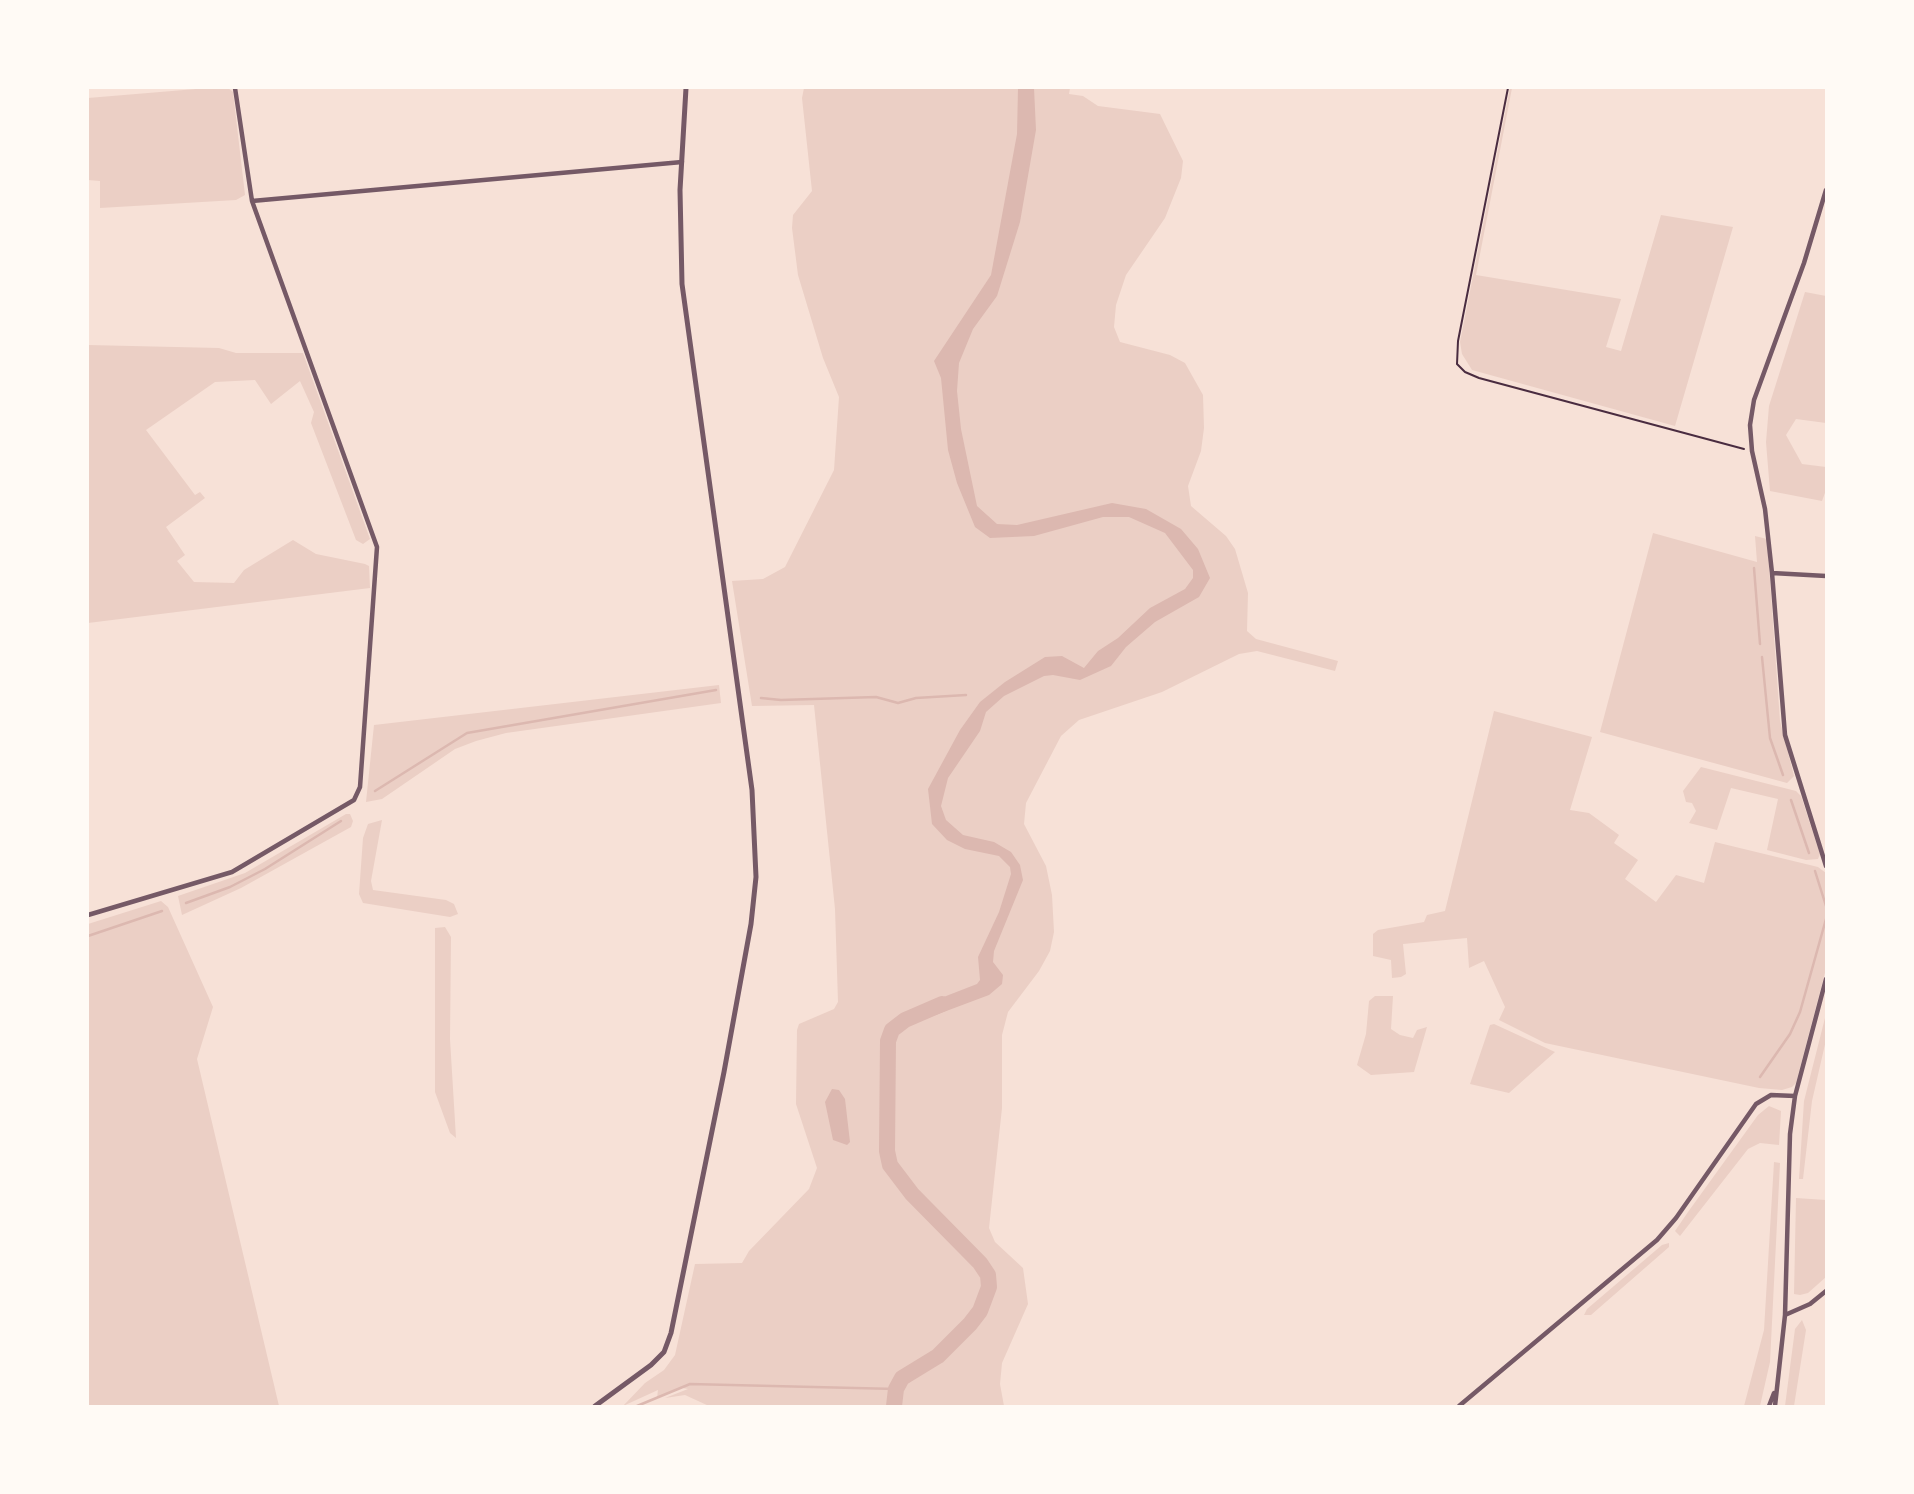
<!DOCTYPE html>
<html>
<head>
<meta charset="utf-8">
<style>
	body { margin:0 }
	#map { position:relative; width:1914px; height:1494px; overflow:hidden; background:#f7e1d7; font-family:"Archivo Narrow",sans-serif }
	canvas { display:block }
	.frame { position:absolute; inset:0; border:89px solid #fffaf5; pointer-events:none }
</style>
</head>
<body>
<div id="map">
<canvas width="1914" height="1494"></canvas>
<div class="frame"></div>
</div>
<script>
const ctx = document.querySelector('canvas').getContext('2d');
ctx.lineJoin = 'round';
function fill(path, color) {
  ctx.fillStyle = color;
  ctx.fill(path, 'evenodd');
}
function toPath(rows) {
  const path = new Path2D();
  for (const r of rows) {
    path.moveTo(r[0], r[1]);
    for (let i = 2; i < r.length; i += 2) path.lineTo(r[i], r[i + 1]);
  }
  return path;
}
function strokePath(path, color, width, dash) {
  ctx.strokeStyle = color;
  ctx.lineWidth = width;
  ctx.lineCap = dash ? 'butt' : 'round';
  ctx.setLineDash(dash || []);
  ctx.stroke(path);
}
fill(toPath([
	[208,88,228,88,233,92,245,195,236,200,100,208,100,181,88,180,88,98],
	[804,88,1070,88,1069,94,1083,96,1098,106,1160,114,1183,161,1181,178,1165,218,1126,275,1116,305,1114,327,1120,342,1170,355,1185,363,1203,395,1204,428,1201,451,1188,486,1191,506,1226,536,1235,549,1248,593,1247,631,1256,639,1338,661,1335,671,1257,651,1239,654,1162,692,1079,720,1061,736,1026,803,1024,824,1046,866,1052,895,1054,932,1050,951,1039,971,1008,1012,1002,1035,1002,1108,989,1228,995,1242,1023,1268,1028,1304,1002,1363,1000,1384,1004,1406,709,1406,685,1395,665,1398,688,1389,682,1388,657,1398,658,1390,623,1406,645,1383,664,1370,675,1355,695,1264,742,1263,749,1251,809,1189,817,1168,796,1104,797,1030,799,1024,834,1009,838,1002,835,909,814,705,752,706,732,581,763,579,785,567,834,470,839,397,823,358,798,275,792,228,793,215,812,191,802,98],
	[1510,88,1512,88,1476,275,1621,299,1606,347,1621,351,1661,215,1733,227,1675,426,1472,370,1462,354,1460,342],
	[1805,292,1826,296,1826,423,1796,419,1786,435,1802,464,1826,467,1826,490,1822,501,1770,491,1766,442,1769,406],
	[88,345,219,348,236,353,303,353,370,539,363,544,356,540,311,423,314,412,300,381,271,404,255,380,215,382,146,430,195,495,200,492,205,498,166,527,185,555,177,561,194,582,234,583,244,570,293,540,316,554,365,564,369,566,370,588,88,623],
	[1653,533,1757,562,1755,536,1767,539,1780,721,1794,776,1787,783,1600,732],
	[719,685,721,703,506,733,476,741,455,749,382,799,366,802,374,725],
	[1494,711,1592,737,1570,810,1589,813,1619,835,1614,843,1638,860,1625,879,1656,902,1676,875,1704,883,1715,842,1818,867,1826,873,1826,969,1796,1083,1792,1087,1782,1090,1759,1088,1545,1043,1499,1020,1505,1007,1484,961,1469,968,1467,938,1403,944,1406,974,1401,977,1392,978,1391,960,1373,956,1373,934,1378,930,1424,922,1427,915,1445,911],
	[1701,767,1796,791,1801,796,1820,854,1818,859,1806,860,1767,850,1778,799,1731,788,1717,830,1689,823,1696,811,1692,803,1686,802,1683,791],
	[346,814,350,814,353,821,351,827,241,888,182,915,178,896,245,873],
	[382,820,371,881,373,890,446,900,454,904,458,914,450,917,363,903,359,894,363,838,368,824],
	[161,901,168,907,213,1007,197,1059,279,1406,88,1406,88,924],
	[445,927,451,937,450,1039,456,1138,450,1133,435,1092,435,928],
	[1375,996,1393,996,1391,1029,1400,1035,1413,1038,1417,1030,1427,1027,1414,1072,1371,1075,1357,1065,1366,1034,1369,1001],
	[1826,1014,1826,1040,1812,1101,1803,1179,1799,1179,1804,1101],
	[1494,1024,1555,1052,1509,1093,1470,1084,1490,1025],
	[1769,1106,1781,1111,1779,1145,1760,1143,1748,1149,1680,1236,1675,1231,1688,1212,1758,1115],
	[1774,1162,1780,1163,1770,1362,1760,1406,1744,1406,1764,1330],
	[1796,1198,1826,1200,1826,1277,1808,1293,1800,1295,1794,1294],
	[1669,1243,1669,1247,1591,1315,1584,1315,1587,1309,1662,1245],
	[1802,1320,1806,1330,1794,1406,1785,1406,1795,1329]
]), '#ebcfc5');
fill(toPath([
	[1018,88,1034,88,1036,130,1020,222,997,296,973,329,959,363,957,391,961,429,977,506,997,524,1017,525,1112,503,1146,509,1181,529,1198,549,1210,578,1199,597,1155,622,1126,647,1111,666,1080,680,1053,675,1044,676,1004,696,986,712,980,731,948,778,941,806,946,820,963,835,994,842,1011,852,1020,865,1023,880,994,951,993,962,1003,975,1002,984,989,995,925,1019,923,1005,977,984,980,980,978,957,999,912,1011,874,1010,867,999,856,965,849,947,840,932,824,928,789,960,730,980,702,1005,682,1045,657,1062,656,1084,668,1098,651,1118,638,1150,608,1185,589,1193,578,1193,570,1165,533,1129,517,1103,517,1034,536,990,538,975,527,957,483,948,450,941,378,934,361,991,275,1017,134],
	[832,1089,839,1090,845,1099,850,1142,847,1145,833,1140,825,1102]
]), '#dcb8b0');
strokePath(toPath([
	[1754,568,1760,644],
	[1762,657,1770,738,1783,775],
	[761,698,781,700,876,697,898,703,916,698,966,695],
	[375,791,467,733,716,690],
	[1791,800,1809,853],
	[1815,871,1826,906],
	[186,903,230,887,265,869,341,821],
	[88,936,162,911],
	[1760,1077,1790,1034,1800,1012,1826,919],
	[637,1406,690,1384,896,1389]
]), '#dcb8b0', 2.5);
strokePath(toPath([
	[894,1406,896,1389,902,1378,938,1356,970,1324,980,1311,989,1287,988,1275,980,1263,912,1194,890,1165,887,1151,888,1041,892,1030,905,1020,942,1004]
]), '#dcb8b0', 16);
strokePath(toPath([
	[1508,88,1458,341,1457,364,1465,372,1479,378,1744,449]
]), '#4a2c40', 2);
strokePath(toPath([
	[235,88,252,201],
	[1826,190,1804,263,1754,400,1750,425,1752,451,1765,509,1772,573,1785,735,1826,866],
	[1772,573,1826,576],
	[88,915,232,872,354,800,360,787,377,547,252,201,682,162],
	[1785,1315,1810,1304,1826,1291],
	[1459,1406,1657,1240,1676,1218,1756,1104,1771,1095,1795,1096],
	[1769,1406,1774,1393],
	[1775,1406,1785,1315,1790,1134,1795,1096,1826,979]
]), '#755966', 4.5);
strokePath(toPath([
	[595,1406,651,1365,664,1352,671,1333,724,1072,751,924,756,877,752,790,682,284,680,190,686,88]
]), '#755966', 5);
</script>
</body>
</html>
